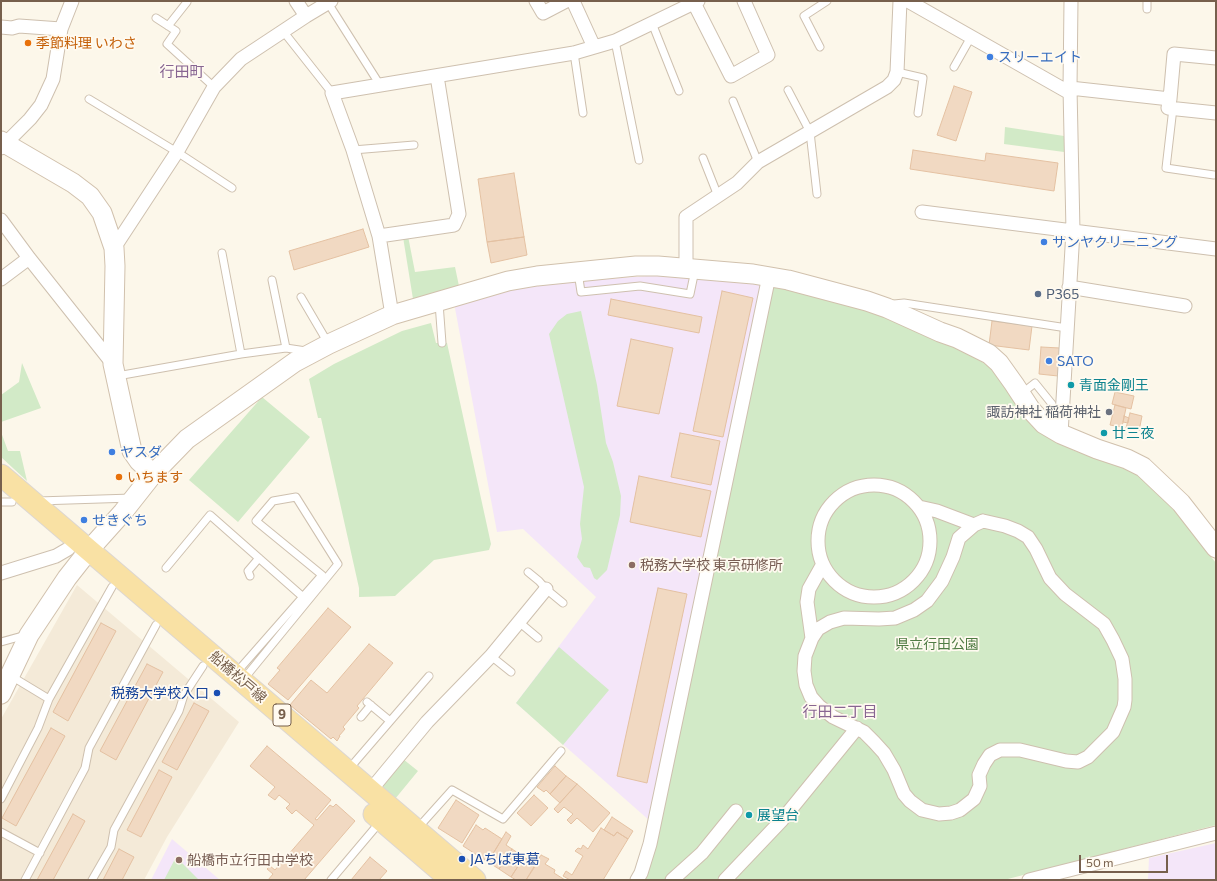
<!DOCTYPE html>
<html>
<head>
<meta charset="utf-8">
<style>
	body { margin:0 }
	#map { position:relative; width:1217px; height:881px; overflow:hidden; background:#fcf7ea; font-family:Commissioner,sans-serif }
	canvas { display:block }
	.frame { position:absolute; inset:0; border:2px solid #77604d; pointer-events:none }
	.scale { position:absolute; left:1079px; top:855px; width:89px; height:18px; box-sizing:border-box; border:2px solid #77604d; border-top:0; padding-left:5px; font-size:12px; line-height:14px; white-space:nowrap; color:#77604d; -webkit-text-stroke:3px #fffaf0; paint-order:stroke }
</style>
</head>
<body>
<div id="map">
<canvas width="1217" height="881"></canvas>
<div class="frame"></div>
<div class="scale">50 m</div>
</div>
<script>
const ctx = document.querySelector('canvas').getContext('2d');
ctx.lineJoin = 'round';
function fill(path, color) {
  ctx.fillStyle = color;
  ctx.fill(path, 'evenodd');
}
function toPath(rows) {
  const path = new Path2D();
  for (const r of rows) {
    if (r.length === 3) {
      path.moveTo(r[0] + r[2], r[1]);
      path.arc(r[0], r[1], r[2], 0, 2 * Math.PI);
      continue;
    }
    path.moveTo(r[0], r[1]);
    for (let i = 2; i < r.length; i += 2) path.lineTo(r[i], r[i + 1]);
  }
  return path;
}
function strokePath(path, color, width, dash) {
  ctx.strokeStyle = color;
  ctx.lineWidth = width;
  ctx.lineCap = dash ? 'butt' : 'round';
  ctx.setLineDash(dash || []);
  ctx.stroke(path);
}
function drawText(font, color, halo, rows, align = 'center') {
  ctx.font = font + ' Commissioner,"Noto Sans JP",sans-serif';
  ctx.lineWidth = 3.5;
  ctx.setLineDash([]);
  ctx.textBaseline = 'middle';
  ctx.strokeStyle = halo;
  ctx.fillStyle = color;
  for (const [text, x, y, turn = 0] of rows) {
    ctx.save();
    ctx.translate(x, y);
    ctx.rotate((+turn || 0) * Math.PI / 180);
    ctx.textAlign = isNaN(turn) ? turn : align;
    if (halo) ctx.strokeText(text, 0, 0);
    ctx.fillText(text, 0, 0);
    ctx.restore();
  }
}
fill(toPath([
	[77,585,239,722,167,837,144,880,1,880,1,719]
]), '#f4ead8');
fill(toPath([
	[661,275,761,283,650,821,516,703,596,597,523,529,497,532,454,303,537,284],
	[172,839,220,880,151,880],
	[1216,843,1216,880,1148,880,1149,858]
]), '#f4e6f9');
fill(toPath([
	[1005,127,1064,136,1064,152,1004,144],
	[408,236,415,272,455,267,459,286,413,299,403,237],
	[772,284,876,312,965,351,996,371,1048,437,1075,451,1134,470,1170,505,1216,563,1216,825,1004,880,641,880],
	[581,311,597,385,606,443,613,462,621,496,620,515,607,570,597,580,594,578,590,568,584,567,577,557,582,539,580,524,584,487,549,334,558,321,567,314],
	[431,323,436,343,447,343,491,544,489,550,434,560,395,596,359,597,359,588,321,418,318,418,309,379,334,364,402,331],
	[22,363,41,408,1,422,1,395,19,382],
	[262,397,310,437,238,522,189,480],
	[1,432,8,451,20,451,27,481,1,457],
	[559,647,609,690,563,745,516,703],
	[403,759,418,771,395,799,380,787],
	[176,857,199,880,164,880]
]), '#d2eac7');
const building = toPath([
	[954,86,972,92,956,141,937,135,954,86],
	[913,150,985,161,986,153,1058,163,1054,191,910,169,913,150],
	[514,173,524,237,487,242,478,179,514,173],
	[363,229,369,247,294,270,289,251,363,229],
	[524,237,527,255,491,263,487,242,524,237],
	[722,291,753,298,723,437,693,431,722,291],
	[611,299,702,317,699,333,608,315,611,299],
	[992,321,1032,326,1029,350,989,345,992,321],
	[631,339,673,348,659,414,617,406,631,339],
	[1041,347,1060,348,1058,376,1039,374,1041,347],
	[1115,392,1134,396,1131,409,1112,404,1115,392],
	[1115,405,1126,408,1122,427,1110,425,1115,405],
	[1130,413,1142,416,1139,431,1126,428,1130,413],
	[1124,416,1129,418,1128,423,1123,422,1124,416],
	[680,433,720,441,711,485,671,477,680,433],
	[639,476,711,491,701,537,630,522,639,476],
	[658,588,687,594,647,783,617,776,658,588],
	[328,608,351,627,288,700,268,684,280,670,277,668,328,608],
	[101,623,116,631,68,721,53,712,101,623],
	[369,644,393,663,357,706,359,708,343,727,345,729,339,736,340,736,337,741,333,737,331,739,290,705,311,680,327,693,369,644],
	[147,664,163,672,116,760,100,751,147,664],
	[194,703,209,711,177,770,162,762,194,703],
	[51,728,65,736,16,826,2,818,51,728],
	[267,746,331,800,315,819,317,820,330,805,333,807,336,804,355,821,304,880,268,880,273,874,267,869,270,866,275,870,314,825,296,810,292,814,286,808,290,804,279,795,275,800,268,795,275,787,250,766,267,746],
	[555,766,566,776,550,794,546,790,544,792,537,787,555,766],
	[159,770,172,777,141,837,127,830,159,770],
	[566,776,577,784,560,803,550,794,566,776],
	[577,784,610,813,593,832,577,818,571,824,567,820,573,814,564,807,558,813,554,809,577,784],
	[534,795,548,808,531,826,517,813,534,795],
	[456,800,479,815,462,843,438,828,456,800],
	[73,814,85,821,53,880,37,880,73,814],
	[612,817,633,831,628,839,617,832,614,836,604,830,612,817],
	[476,825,483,830,485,828,502,839,488,862,463,846,476,825],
	[601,828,614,836,617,832,628,839,603,880,570,880,563,876,566,871,572,875,583,856,575,851,578,848,581,849,583,845,588,849,601,828],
	[506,832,511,836,506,845,512,849,499,869,488,862,506,832],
	[119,849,134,857,122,880,103,880,119,849],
	[512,849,524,857,511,877,499,869,512,849],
	[541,855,549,859,545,864,555,870,554,873,565,880,526,880,541,855],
	[370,857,387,871,379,880,351,880,370,857],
	[524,857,536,865,526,880,516,880,511,877,524,857]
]);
fill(building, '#f1d9c2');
strokePath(building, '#e4c1a2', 1);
const lane = toPath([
	[328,3,380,85],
	[1147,9,1147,1],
	[156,18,176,31,167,44,214,87],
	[652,23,679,91],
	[168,26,187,2],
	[283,31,332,93],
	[615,41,639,160],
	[820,47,804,16,827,1],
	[574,53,583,113],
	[954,67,971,37],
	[897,72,923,78,918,113],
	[788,90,810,132,817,194],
	[89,99,177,152,232,188],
	[733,101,758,162],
	[1173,108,1166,168,1214,175],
	[353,150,414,145],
	[703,158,718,196],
	[222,253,241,354],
	[578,272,581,292,640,286,690,294,695,270],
	[272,280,286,348],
	[301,297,328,343],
	[439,303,442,343],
	[891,306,894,304,904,303,1067,328],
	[117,376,241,354,286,348,306,351],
	[1021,394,1035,383,1052,404,1058,423],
	[38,501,132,498],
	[1,502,12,502],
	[166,568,210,515,303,597],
	[528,572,539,581,546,589,563,603],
	[250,576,248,571,259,558],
	[519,622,538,638],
	[1,642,26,635],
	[491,656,511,672],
	[236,673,322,575,256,521,273,501,296,497,338,564,243,680],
	[11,676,49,699],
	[367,702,390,721],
	[361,717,371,705],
	[348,770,429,676],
	[1,799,38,728,49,699,112,587],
	[417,829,452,790,503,819,561,751],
	[1,832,40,853],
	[25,880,85,768,89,748,156,625],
	[92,880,111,847,114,830,179,711,184,695,203,666],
	[331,880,380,822]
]);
const street = toPath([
	[296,1,306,16],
	[536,1,543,13,566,1],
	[573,1,594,47],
	[908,1,1070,93],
	[694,3,731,76,768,55,744,1],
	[1,27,12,28,19,26,61,29],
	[1070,88,1170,99,1174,54,1216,58],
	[1170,99,1168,108,1216,113],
	[1,148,30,119,41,105,53,79,61,29,72,1],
	[922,212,1216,249],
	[1,220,29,258,113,364],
	[379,236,454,225,459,214,437,76],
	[114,248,177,152,214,87,241,59,306,16,331,1],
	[686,268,686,217,737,183,758,162,887,87,894,80,897,72,900,1],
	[1,279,29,258],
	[1069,287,1185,306],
	[392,315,379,236,353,150,332,93,574,53,615,41,698,1],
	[1061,434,1073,231,1070,88,1071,1],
	[874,541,56],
	[919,507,937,511,974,525],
	[983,521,1005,526,1018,531,1028,537,1036,549,1050,578,1065,594,1104,624,1113,640,1122,659,1125,679,1125,700,1124,707,1113,732,1088,757,1078,762,1066,761,1020,750,1000,750,990,755,984,764,979,775,980,786,974,799,960,810,951,813,939,814,922,810,910,801,904,794,894,770,884,753,874,742,864,732,833,717,819,706,811,697,806,685,804,671,805,656,812,638,818,629,830,622,844,618,879,619,895,618,914,610,927,601,942,581,953,557,959,538,974,525,983,521],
	[1,573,56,556,68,549],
	[812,638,807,602,809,589,823,564],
	[370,791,427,722,491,656,546,589],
	[637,880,641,873,650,844,769,276],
	[672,880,702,853,736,811],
	[725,880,782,820,857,728],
	[1029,880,1216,833]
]);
const secondary = toPath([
	[1,141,73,183,90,196,102,213,114,248,115,266,113,364,132,451,139,461,153,474],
	[1,694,29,635,67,578,89,550,123,512,153,474,187,439,295,362,329,344,392,315,508,281,537,276,636,266,658,266,753,274,788,280,867,301,887,308,940,332,957,338,989,354,999,363,1014,384,1031,410,1044,424,1061,434,1097,449,1127,459,1143,467,1181,503,1216,548]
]);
const primary = toPath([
	[1,475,475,880],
	[374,814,451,880]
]);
strokePath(lane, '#cec0af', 9);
strokePath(street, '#cec0af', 15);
strokePath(secondary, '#d1c1ad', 21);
strokePath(primary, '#dcd6d1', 23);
strokePath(lane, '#fff', 7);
strokePath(street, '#fff', 13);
strokePath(secondary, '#fff', 19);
strokePath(primary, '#f9e1a4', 21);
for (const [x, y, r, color] of [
	[28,43,4,"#e8710a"],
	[990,57,4,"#3f7fe0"],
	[1044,242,4,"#3f7fe0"],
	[1038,294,4,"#5c6f8a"],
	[1049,361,4,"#3f7fe0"],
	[1071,385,4,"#0f9aa8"],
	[1109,412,4,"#6b7280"],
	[1104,433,4,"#0f9aa8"],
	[112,452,4,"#3f7fe0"],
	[119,477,4,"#e8710a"],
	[84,520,4,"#3f7fe0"],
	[632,565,4,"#8d6e63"],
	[217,693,4,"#1a4fb4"],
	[749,815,4,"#0f9aa8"],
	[462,859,4,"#1a4fb4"],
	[179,860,4,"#8d6e63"]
]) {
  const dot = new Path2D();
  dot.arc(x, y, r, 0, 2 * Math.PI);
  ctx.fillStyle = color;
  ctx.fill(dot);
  strokePath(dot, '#fffaf0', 1.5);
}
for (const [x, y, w] of [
	[282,715,18]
]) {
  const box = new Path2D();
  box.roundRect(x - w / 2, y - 11, w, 22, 3);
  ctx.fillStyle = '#fffaf0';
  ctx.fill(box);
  strokePath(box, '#77604d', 1);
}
drawText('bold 13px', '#77604d', null, [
	["9",282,715]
]);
drawText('14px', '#c56008', '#fffaf0', [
	["季節料理 いわさ",36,43],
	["いちます",127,477]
], 'left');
drawText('14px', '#366cbe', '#fffaf0', [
	["スリーエイト",998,57],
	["サンヤクリーニング",1052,242],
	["SATO",1057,361],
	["ヤスダ",120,452],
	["せきぐち",92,520]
], 'left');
drawText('14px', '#4e5e75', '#fffaf0', [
	["P365",1046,294]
], 'left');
drawText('14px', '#0d838f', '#fffaf0', [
	["青面金剛王",1079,385],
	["廿三夜",1112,433],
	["展望台",757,815]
], 'left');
drawText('14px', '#5b616d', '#fffaf0', [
	["諏訪神社 稲荷神社",1101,412]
], 'right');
drawText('14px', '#785e54', '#fffaf0', [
	["税務大学校 東京研修所",640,565],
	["船橋市立行田中学校",187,860]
], 'left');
drawText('14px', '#507c44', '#fffaf0', [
	["県立行田公園",937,644]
]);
drawText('14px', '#77604d', '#fffaf0', [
	["船橋松戸線",238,677,41]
]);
drawText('14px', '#164399', '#fffaf0', [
	["税務大学校入口",209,693],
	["JAちば東葛",470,859,"left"]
], 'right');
drawText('15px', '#886592', '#fffaf0', [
	["行田町",182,72],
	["行田二丁目",840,712]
]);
</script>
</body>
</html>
